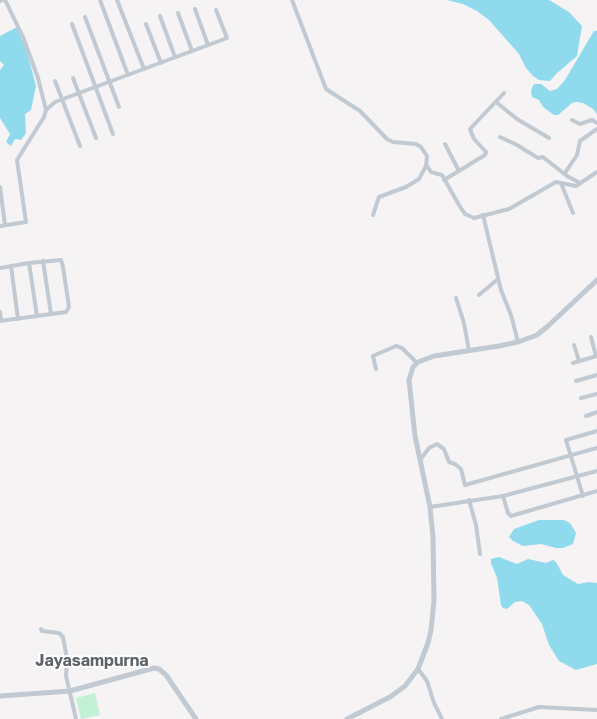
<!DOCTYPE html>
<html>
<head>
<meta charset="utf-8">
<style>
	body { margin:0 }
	canvas { display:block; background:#f5f3f3 }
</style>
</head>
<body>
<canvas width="597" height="719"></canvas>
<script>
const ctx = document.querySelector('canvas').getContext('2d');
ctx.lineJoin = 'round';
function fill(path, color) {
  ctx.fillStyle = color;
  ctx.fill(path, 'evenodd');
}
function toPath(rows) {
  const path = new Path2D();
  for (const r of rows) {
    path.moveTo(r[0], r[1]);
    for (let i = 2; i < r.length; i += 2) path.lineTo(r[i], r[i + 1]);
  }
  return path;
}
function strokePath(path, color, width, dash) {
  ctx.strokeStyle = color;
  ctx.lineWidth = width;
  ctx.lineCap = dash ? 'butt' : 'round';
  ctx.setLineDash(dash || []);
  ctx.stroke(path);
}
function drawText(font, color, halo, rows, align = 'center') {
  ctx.font = font + ' "Golos Text",sans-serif';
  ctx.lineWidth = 4;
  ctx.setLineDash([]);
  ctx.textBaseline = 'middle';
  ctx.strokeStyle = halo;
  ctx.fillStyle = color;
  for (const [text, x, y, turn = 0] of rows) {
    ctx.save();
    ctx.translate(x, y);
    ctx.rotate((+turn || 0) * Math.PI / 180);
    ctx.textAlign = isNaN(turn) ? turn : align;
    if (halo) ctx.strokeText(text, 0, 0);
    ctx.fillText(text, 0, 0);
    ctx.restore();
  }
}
fill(toPath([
	[95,693,100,715,81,719,76,698]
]), '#c3f1d5');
fill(toPath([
	[447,0,549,0,569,12,582,26,577,56,557,73,550,81,539,80,533,76,526,68,519,54,489,20,477,11,463,4],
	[17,27,27,52,36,86,31,110,25,114,26,133,21,140,15,139,11,146,6,142,10,134,0,118,0,70,4,65,0,61,0,36],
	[594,31,597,31,597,114,593,109,583,103,576,102,572,103,558,115,554,115,543,107,539,100,532,97,531,90,534,84,541,84,550,91,557,89,565,80],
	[539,520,564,520,570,523,576,533,573,544,563,548,556,548,541,544,523,546,513,541,509,537,514,529],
	[499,557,517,564,528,559,546,563,553,560,556,562,563,575,578,584,589,582,597,583,597,664,576,670,559,661,549,645,542,624,529,605,522,601,515,602,507,609,503,608,501,605,497,578,491,563,491,559]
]), '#90daee');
strokePath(toPath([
	[100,0,128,75],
	[117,0,144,69],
	[292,0,326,89,360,111,387,139,393,142,416,144,421,147,427,156,426,166,419,179,406,187,379,197,373,215],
	[0,1,2,0],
	[195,9,208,45],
	[178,13,192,51],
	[160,16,175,57],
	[85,17,119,107],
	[72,24,113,134],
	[146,24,161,63],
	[73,78,96,138],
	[55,81,80,146],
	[496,102,517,119,549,138],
	[46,110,55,102,227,38,216,10],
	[572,120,580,124,592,120,597,123],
	[500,137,517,145,538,158,543,157,567,176,580,183],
	[445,144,459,171],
	[427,166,431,172,442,175,459,205,465,214,474,218,509,209,556,182,576,186,597,172],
	[565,173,577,155,580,141,597,129],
	[444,180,485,155,486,152,474,139,470,129,504,93],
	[561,183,573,213],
	[0,187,5,225],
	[483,215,501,290,511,315,518,342],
	[0,226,26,222,17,160,44,117,46,110,38,78,23,37,5,0],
	[43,261,51,314],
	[29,263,37,316],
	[11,266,18,319],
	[0,268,29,263,61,260,63,267,69,307,66,312,0,321],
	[479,295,498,279],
	[456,298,464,323,469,351],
	[0,312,1,320],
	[591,337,596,356],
	[574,345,579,361],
	[573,363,597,356],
	[376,369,373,356,396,346,402,348,417,363],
	[576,381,597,375],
	[581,398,597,394],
	[586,416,597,412],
	[420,460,429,448,437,444,444,449,449,462,455,464,461,469,465,485,597,448],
	[503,496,508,513,511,516,597,491],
	[583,496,566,440,597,431],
	[469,500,476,525,480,554],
	[430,507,503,496,597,471],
	[41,629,42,631,59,633,63,637,67,659,66,676,76,719],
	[418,669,427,681,434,703,442,719],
	[501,719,539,707,597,710]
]), '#c1cad2', 4);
strokePath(toPath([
	[0,696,70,691,154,668,159,669,166,675,196,719],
	[347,719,390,697,405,686,418,669,428,643,431,630,434,601,433,537,430,507,415,436,409,380,413,367,418,362,434,356,499,346,518,342,537,335,548,326,597,280]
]), '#c1cad2', 5);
drawText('bold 16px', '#5f6368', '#fff', [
	["Jayasampurna",92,661]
]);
</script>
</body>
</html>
